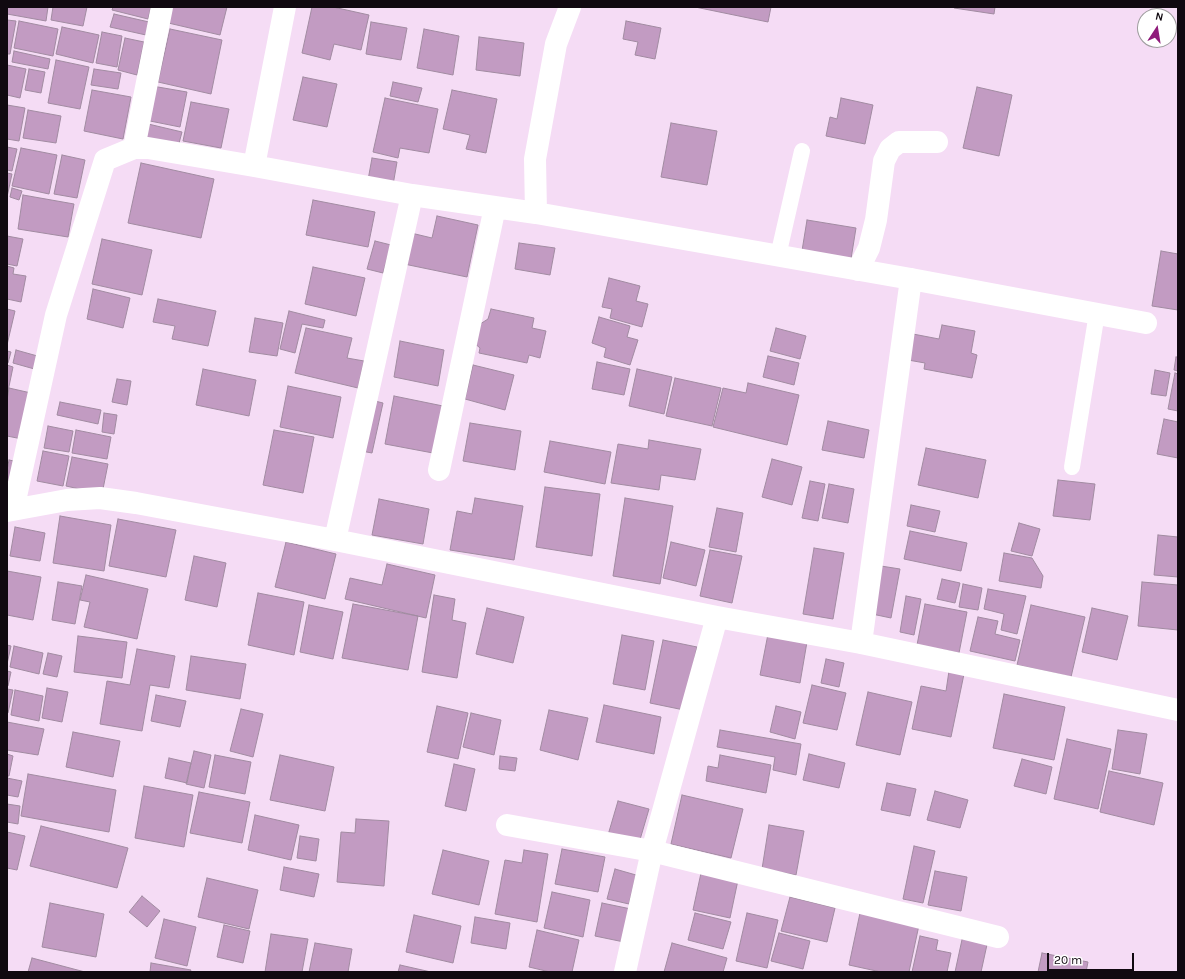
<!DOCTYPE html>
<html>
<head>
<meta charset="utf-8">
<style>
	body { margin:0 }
	#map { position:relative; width:1185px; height:979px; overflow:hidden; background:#f5dcf5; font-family:Karla,sans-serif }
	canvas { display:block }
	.frame { position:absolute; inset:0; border:8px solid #100910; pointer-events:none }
	.north { position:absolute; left:1137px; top:8px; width:40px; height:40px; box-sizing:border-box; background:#fff; border:1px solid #9f9d9f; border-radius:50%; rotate:12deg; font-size:11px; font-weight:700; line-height:16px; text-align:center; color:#100910 }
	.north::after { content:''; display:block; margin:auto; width:14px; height:18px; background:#8f1b7b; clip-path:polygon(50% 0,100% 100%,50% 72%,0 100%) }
	.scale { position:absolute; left:1047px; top:953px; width:87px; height:18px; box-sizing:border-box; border:2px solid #100910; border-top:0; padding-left:5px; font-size:12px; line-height:14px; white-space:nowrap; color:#100910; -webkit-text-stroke:3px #fff; paint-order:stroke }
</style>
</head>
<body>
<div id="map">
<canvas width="1185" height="979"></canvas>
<div class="frame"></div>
<div class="north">N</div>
<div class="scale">20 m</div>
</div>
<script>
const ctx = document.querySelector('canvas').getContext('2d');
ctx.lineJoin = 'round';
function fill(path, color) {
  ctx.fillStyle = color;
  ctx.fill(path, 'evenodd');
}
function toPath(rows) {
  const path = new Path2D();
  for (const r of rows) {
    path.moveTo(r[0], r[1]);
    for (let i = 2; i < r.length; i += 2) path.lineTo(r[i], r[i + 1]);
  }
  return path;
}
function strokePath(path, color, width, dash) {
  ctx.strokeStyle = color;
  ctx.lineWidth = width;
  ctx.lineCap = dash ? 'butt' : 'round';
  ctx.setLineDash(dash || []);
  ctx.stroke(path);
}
const building = toPath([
	[7,7,48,7,46,21,7,14,7,7],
	[53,7,87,7,83,26,51,20,53,7],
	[113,7,151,7,148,19,112,10,113,7],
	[168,7,227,7,220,35,164,22,168,7],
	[312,7,333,7,369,15,361,50,334,44,330,60,302,53,312,7],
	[695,7,771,7,768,22,695,7],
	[954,7,995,7,994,14,954,8,954,7],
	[114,14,149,22,146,35,110,27,114,14],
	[7,20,16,21,10,54,7,54,7,20],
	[19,21,58,29,53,56,14,48,19,21],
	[626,21,661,28,655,59,635,55,638,42,623,39,626,21],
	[371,22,407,28,401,60,366,54,371,22],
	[62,27,99,35,93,63,56,54,62,27],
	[170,29,222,40,211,94,158,82,170,29],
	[424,29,459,36,453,75,417,68,424,29],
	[102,32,122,36,117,67,96,63,102,32],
	[479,37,524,43,520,76,476,70,479,37],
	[125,38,144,42,137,75,118,70,125,38],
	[14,51,50,59,48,69,12,62,14,51],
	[56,60,89,67,80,109,48,103,56,60],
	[7,65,26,69,20,98,7,95,7,65],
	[29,69,45,72,41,93,25,90,29,69],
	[94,69,121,73,118,89,91,85,94,69],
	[303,77,337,84,327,127,293,120,303,77],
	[393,82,422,88,418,102,390,96,393,82],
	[152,86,187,92,180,127,145,120,152,86],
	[977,87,1012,95,999,156,963,148,977,87],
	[92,90,131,97,123,139,84,131,92,90],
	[452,90,497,99,486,153,466,149,470,135,443,129,452,90],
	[385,98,438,109,429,153,400,148,398,158,373,152,385,98],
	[841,98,873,105,865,144,826,136,830,117,837,119,841,98],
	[191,102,229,109,221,148,183,141,191,102],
	[7,105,25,108,19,141,7,139,7,105],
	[28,110,61,116,56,143,23,138,28,110],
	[144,123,182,132,178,147,140,138,144,123],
	[671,123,717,131,707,185,661,177,671,123],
	[7,147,17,149,12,171,7,170,7,147],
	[21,148,57,155,49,194,12,186,21,148],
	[62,155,85,160,77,198,54,194,62,155],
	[372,158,397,162,393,185,368,180,372,158],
	[141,163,214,179,201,238,128,223,141,163],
	[7,173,12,174,7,197,7,173],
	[12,188,22,191,19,200,10,197,12,188],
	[23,195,74,204,68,237,18,229,23,195],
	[313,200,375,212,368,247,306,235,313,200],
	[437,216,478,225,467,277,404,264,411,233,432,238,437,216],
	[807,220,856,228,850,265,801,257,807,220],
	[7,236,23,239,17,266,7,264,7,236],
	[102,239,152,250,142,295,92,284,102,239],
	[375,241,391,245,383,273,367,269,375,241],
	[519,243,555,248,550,275,515,269,519,243],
	[1161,251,1178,254,1178,310,1152,306,1161,251],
	[7,266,14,268,13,274,26,276,21,302,7,299,7,266],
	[313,267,365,278,356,316,305,304,313,267],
	[609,278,640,286,636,301,648,304,642,327,610,318,612,309,602,307,609,278],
	[93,289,130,298,123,328,87,319,93,289],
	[158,299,216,311,208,346,172,339,175,326,153,322,158,299],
	[7,309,15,311,7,345,7,309],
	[491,309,534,318,532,328,546,331,540,358,529,355,527,363,479,353,480,348,473,342,477,326,488,319,491,309],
	[289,311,325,320,323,328,302,324,295,353,280,349,289,311],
	[599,317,630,326,627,337,638,340,630,365,604,357,606,348,592,343,599,317],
	[255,318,283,323,277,356,249,352,255,318],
	[942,325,975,331,971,353,977,355,972,378,924,369,925,363,908,360,913,334,939,339,942,325],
	[306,328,352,338,347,358,364,361,358,388,295,373,306,328],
	[776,328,806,336,800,359,770,351,776,328],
	[400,341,444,350,438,386,394,377,400,341],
	[16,350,41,357,38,370,13,363,16,350],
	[7,351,11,352,8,363,7,363,7,351],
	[768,356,799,363,794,385,763,377,768,356],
	[1176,357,1178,357,1178,371,1174,370,1176,357],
	[597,362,630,369,624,395,592,389,597,362],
	[7,365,13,367,7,396,7,365],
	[473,365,514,375,505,410,465,399,473,365],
	[203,369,256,380,249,416,196,405,203,369],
	[637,369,672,377,664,414,629,406,637,369],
	[1155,370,1170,373,1166,396,1151,394,1155,370],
	[1175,373,1178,374,1178,411,1168,409,1175,373],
	[675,378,721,388,712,426,666,416,675,378],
	[117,379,131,381,127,405,112,402,117,379],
	[748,383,799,395,787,445,713,427,723,388,746,393,748,383],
	[288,386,341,397,333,438,280,427,288,386],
	[9,388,31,393,22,439,7,436,7,400,9,388],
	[394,396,443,406,433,453,385,444,394,396],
	[367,399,383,403,372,453,356,450,367,399],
	[60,402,101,410,98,424,57,415,60,402],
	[104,413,117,415,114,434,102,432,104,413],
	[1164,419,1178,422,1178,458,1157,454,1164,419],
	[828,421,869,430,864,458,822,450,828,421],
	[470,423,521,431,515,470,463,461,470,423],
	[48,426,73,431,69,452,44,448,48,426],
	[76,430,111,437,107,459,72,453,76,430],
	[274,430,314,437,303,493,263,485,274,430],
	[649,440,701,449,695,480,661,475,659,490,611,483,618,444,648,449,649,440],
	[550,441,611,452,605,484,544,472,550,441],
	[926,448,986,460,978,498,918,485,926,448],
	[43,451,69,456,63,486,37,481,43,451],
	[72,457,108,464,102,494,66,486,72,457],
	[772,459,802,467,792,505,762,497,772,459],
	[9,460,19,462,7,490,7,470,9,460],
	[1058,480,1095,484,1090,520,1053,516,1058,480],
	[810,481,825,484,818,521,802,518,810,481],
	[829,484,854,489,848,523,822,518,829,484],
	[545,487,600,494,592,556,536,547,545,487],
	[475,498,523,506,514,560,450,550,457,511,472,514,475,498],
	[625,498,673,506,660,584,613,576,625,498],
	[379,499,429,509,423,544,372,535,379,499],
	[911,505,940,511,935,532,907,526,911,505],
	[717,508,743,513,736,552,709,547,717,508],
	[60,516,111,525,104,571,53,563,60,516],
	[118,519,176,530,166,577,109,566,118,519],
	[1019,523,1040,529,1032,556,1011,551,1019,523],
	[15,527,45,533,40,561,10,556,15,527],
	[910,531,967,543,961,571,904,559,910,531],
	[1158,535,1178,537,1178,577,1154,575,1158,535],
	[286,542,336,554,325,599,275,587,286,542],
	[671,542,705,550,696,586,663,578,671,542],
	[814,548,844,553,833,619,803,614,814,548],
	[710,550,742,556,732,603,700,596,710,550],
	[1004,553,1032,558,1043,576,1041,588,999,581,1004,553],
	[194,556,226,563,217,607,185,600,194,556],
	[387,564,435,575,426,618,345,599,350,578,382,585,387,564],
	[881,566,900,569,891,618,872,614,881,566],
	[7,571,41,577,33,620,7,615,7,571],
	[86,575,148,589,137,639,84,627,90,602,80,600,86,575],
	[942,579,960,583,955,603,937,599,942,579],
	[58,582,82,586,75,624,52,620,58,582],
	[1142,582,1178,585,1178,630,1138,626,1142,582],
	[963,584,982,588,978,610,959,607,963,584],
	[988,589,1026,596,1017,634,1001,630,1004,614,984,609,988,589],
	[258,593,304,602,294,655,248,645,258,593],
	[434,595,455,599,452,620,466,623,457,678,422,672,434,595],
	[906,596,921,599,914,635,900,632,906,596],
	[353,604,418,616,408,670,342,658,353,604],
	[925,604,967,612,959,653,917,645,925,604],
	[309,605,343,612,333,659,300,652,309,605],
	[1031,605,1085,617,1071,677,1017,665,1031,605],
	[487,608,524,617,513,663,476,654,487,608],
	[1092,608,1128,616,1117,660,1082,652,1092,608],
	[978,617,998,621,995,634,1020,640,1015,661,970,651,978,617],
	[769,629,808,636,800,683,760,675,769,629],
	[622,635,654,641,645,690,613,684,622,635],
	[78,636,127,642,122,678,74,672,78,636],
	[663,640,697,647,684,710,650,703,663,640],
	[7,645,11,646,7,664,7,645],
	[14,646,43,653,39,674,10,667,14,646],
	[137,649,175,656,169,688,150,685,142,731,100,724,107,681,130,685,137,649],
	[48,653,62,656,57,677,43,674,48,653],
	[191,656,246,664,240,699,186,690,191,656],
	[826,659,844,663,839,687,821,683,826,659],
	[7,671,11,672,8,686,7,686,7,671],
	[949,671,964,674,951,737,912,729,921,686,946,691,949,671],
	[812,685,846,693,837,730,803,723,812,685],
	[47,688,68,692,62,722,42,718,47,688],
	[7,689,13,690,8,713,7,713,7,689],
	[15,690,43,696,39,721,11,715,15,690],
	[868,692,912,702,900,755,856,745,868,692],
	[1004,694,1065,707,1054,760,993,748,1004,694],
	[156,695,186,701,180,727,151,721,156,695],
	[604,705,661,717,654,754,596,742,604,705],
	[437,706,468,713,458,759,427,752,437,706],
	[776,706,801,712,795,739,770,732,776,706],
	[241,709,263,714,253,757,230,751,241,709],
	[549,710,588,718,578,760,540,750,549,710],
	[471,713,501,720,494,755,463,747,471,713],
	[7,722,44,729,38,755,7,750,7,722],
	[720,730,801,744,796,775,773,770,775,757,717,747,720,730],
	[1118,730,1147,734,1140,774,1112,769,1118,730],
	[73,732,120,741,113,777,66,767,73,732],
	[1067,739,1111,749,1098,809,1054,799,1067,739],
	[194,751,211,755,204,788,186,784,194,751],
	[7,754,13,756,9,776,7,776,7,754],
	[809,754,845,763,839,788,803,780,809,754],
	[215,755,251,762,245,794,209,787,215,755],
	[280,755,334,767,325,811,270,800,280,755],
	[720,755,771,765,766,793,706,781,708,766,718,768,720,755],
	[500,756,517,758,515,771,499,769,500,756],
	[169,758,191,763,187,783,165,778,169,758],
	[1022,759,1052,767,1046,794,1014,786,1022,759],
	[454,764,475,769,466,811,445,806,454,764],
	[1109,771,1163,783,1154,825,1100,812,1109,771],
	[28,774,116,790,109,832,21,816,28,774],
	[7,778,22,781,18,797,7,795,7,778],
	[887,783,916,789,910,816,881,810,887,783],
	[144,786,193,795,184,847,135,838,144,786],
	[935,791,968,800,960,828,927,820,935,791],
	[199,792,250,802,242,843,190,833,199,792],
	[682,795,743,809,731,858,671,844,682,795],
	[618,801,649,809,639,843,608,835,618,801],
	[7,804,20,806,18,824,7,822,7,804],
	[255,815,299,825,291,860,248,850,255,815],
	[356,819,389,821,384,886,337,882,341,832,355,833,356,819],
	[769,825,804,831,796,875,762,869,769,825],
	[41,826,128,848,117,888,30,866,41,826],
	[7,832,25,836,17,870,7,868,7,832],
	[300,836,319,839,316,861,297,858,300,836],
	[914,846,935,851,923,903,903,899,914,846],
	[562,849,605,857,598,892,555,884,562,849],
	[443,850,489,861,479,905,432,894,443,850],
	[524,850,548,854,537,922,495,914,505,860,522,863,524,850],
	[284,867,319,874,314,897,280,890,284,867],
	[615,869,636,875,629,904,607,899,615,869],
	[935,871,967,877,961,911,928,905,935,871],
	[701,873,738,880,730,918,693,910,701,873],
	[207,878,258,890,249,929,198,917,207,878],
	[552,892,590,900,583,937,544,928,552,892],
	[142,896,160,911,147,927,129,912,142,896],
	[790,897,835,908,827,942,781,931,790,897],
	[50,903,104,914,96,957,42,947,50,903],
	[602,903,631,909,624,942,595,936,602,903],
	[695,913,731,922,723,949,688,940,695,913],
	[747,913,778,920,767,968,736,961,747,913],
	[860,913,919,925,909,972,881,972,849,965,860,913],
	[414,915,461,926,453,963,406,952,414,915],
	[475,917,510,923,506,949,471,943,475,917],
	[164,919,196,927,187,966,155,958,164,919],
	[224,925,250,931,243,963,217,957,224,925],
	[537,930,579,940,572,972,550,972,529,967,537,930],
	[779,933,810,941,803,969,771,961,779,933],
	[271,934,308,939,302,972,265,972,271,934],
	[963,935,988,940,981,972,955,972,963,935],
	[920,936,938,940,936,950,951,953,947,972,912,972,920,936],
	[315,943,352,949,348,972,309,972,315,943],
	[672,943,727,958,723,972,664,972,672,943],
	[1042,953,1088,962,1086,972,1038,972,1042,953],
	[32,958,85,972,28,972,32,958],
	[151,963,191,970,190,972,150,972,151,963],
	[400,965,431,972,398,972,400,965]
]);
fill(building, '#c29bc2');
strokePath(building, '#a18ba1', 1);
strokePath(toPath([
	[778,256,802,151],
	[1072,467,1097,313]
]), '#fff', 16);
strokePath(toPath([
	[134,148,162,7],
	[254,166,285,7],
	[536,213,535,159,556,44,570,7],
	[858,270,869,248,876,220,884,161,890,149,899,142,937,142],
	[439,470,495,207],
	[13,510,56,315,105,160,134,148,148,148,254,166,412,195,536,213,911,279,1146,323],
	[7,511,67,500,100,498,136,503,335,540,717,617,861,643,1178,710],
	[335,540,412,195],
	[861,643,911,279],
	[507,825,652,851,998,937],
	[625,972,652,851,717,617]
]), '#fff', 22);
</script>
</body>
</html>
